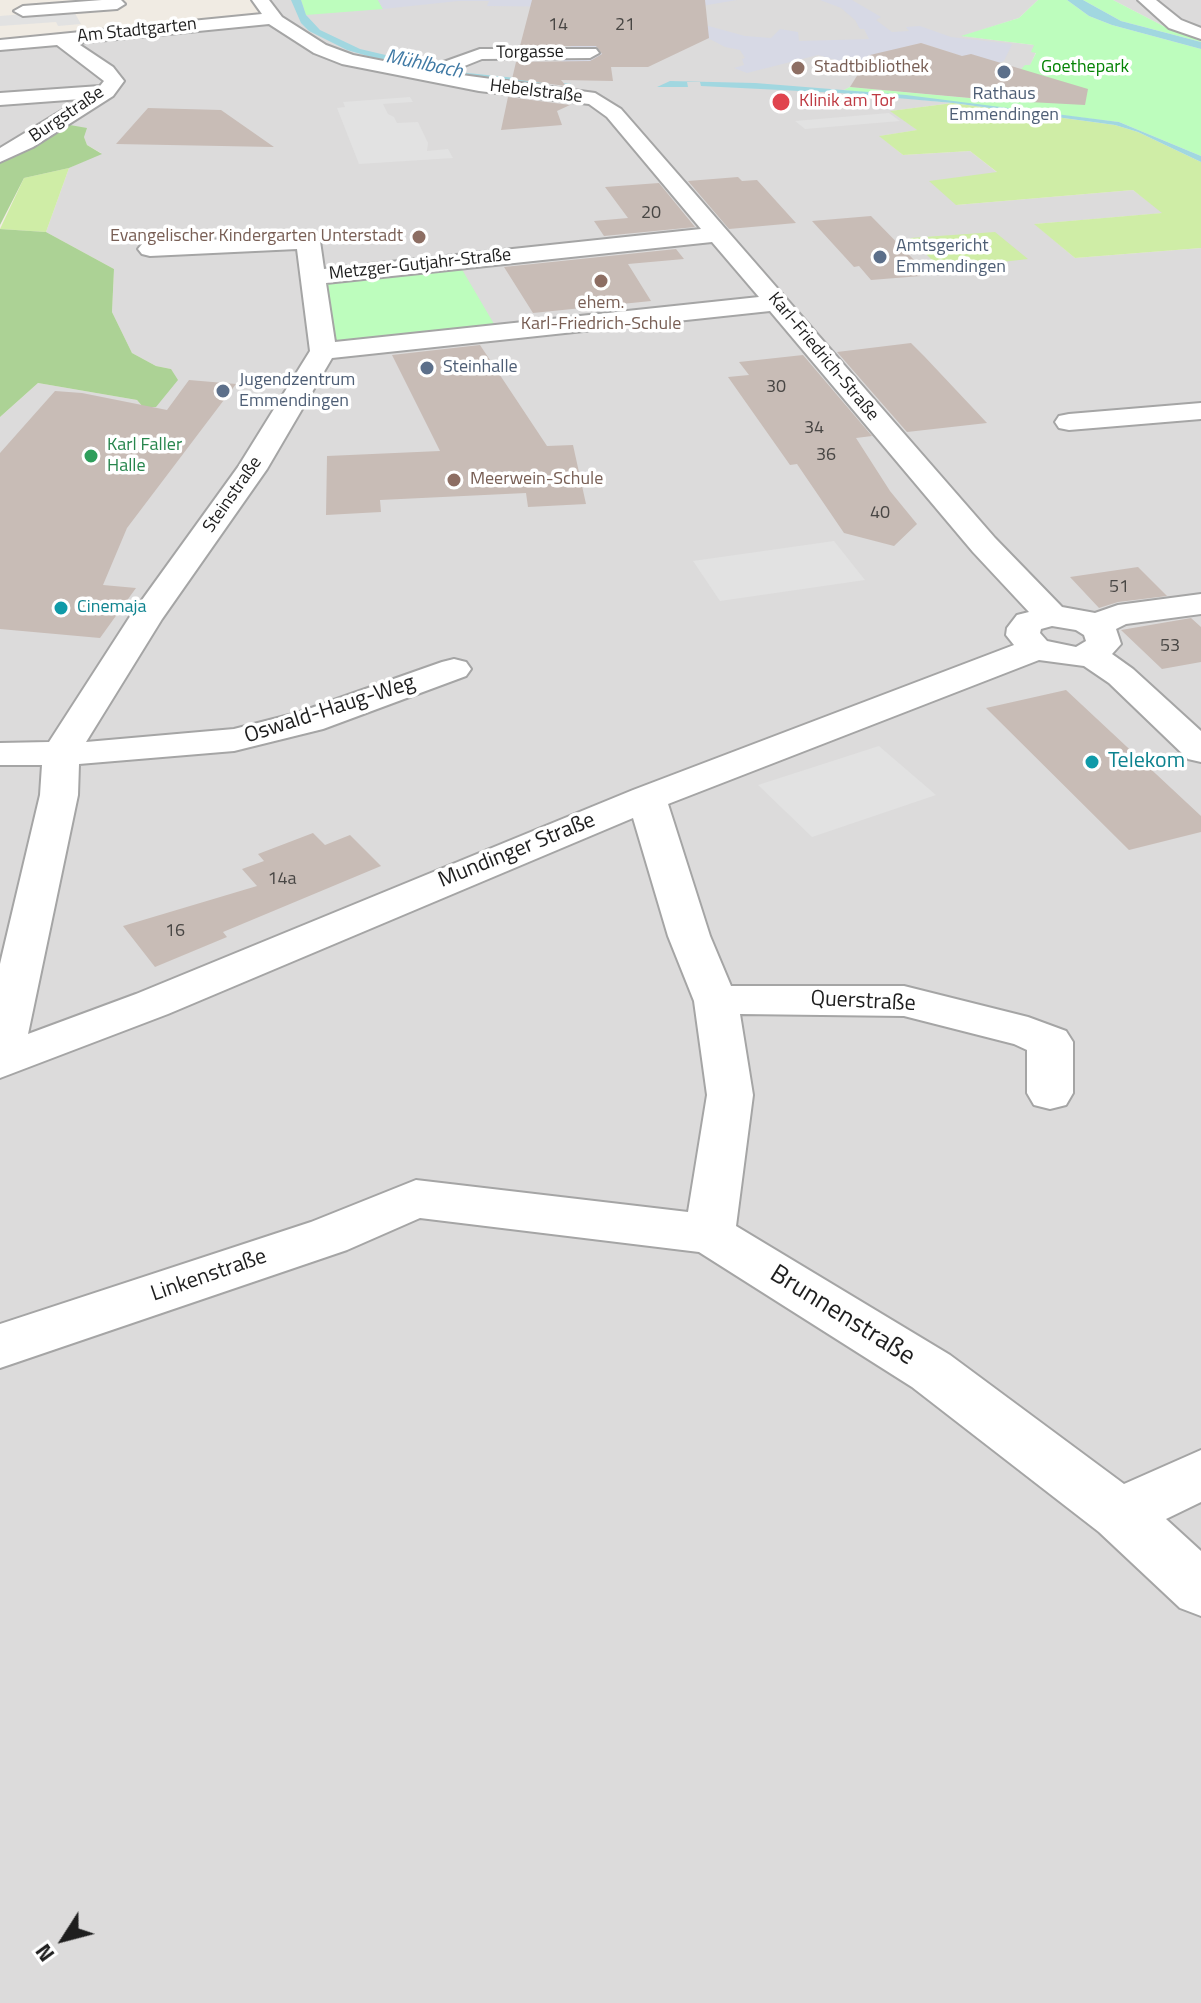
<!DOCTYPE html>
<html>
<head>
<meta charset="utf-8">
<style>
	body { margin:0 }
	#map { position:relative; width:1201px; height:2003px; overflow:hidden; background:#f0ebe3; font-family:"Titillium Web",sans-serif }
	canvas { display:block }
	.north { position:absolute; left:24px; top:1899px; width:80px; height:80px; -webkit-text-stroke:6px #fff; paint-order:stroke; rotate:234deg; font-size:22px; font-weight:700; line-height:32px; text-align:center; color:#1e1e1e }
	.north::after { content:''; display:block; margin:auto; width:28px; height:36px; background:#1e1e1e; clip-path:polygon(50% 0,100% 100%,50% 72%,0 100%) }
</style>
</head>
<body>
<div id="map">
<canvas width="1201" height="2003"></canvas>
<div class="north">N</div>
</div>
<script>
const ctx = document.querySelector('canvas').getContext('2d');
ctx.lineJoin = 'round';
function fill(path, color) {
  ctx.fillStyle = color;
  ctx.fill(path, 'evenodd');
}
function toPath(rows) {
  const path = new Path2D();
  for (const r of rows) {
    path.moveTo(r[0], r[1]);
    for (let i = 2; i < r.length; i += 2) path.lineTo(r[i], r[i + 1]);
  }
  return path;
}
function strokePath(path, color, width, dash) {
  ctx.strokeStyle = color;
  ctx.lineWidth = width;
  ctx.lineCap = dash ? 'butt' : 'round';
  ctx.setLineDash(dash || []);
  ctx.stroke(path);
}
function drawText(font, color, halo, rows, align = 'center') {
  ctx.font = font + ' "Titillium Web",sans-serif';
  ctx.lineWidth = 7;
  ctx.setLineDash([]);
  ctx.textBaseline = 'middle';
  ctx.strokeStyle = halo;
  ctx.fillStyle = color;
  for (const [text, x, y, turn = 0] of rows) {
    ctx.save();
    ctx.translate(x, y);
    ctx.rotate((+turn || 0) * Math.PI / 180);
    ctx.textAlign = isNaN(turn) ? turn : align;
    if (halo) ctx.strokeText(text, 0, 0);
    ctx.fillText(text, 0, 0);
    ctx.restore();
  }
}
fill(toPath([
	[253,0,1038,0,1019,18,963,36,1034,45,1036,52,1030,66,992,100,850,87,841,92,953,103,891,111,918,130,880,136,903,155,970,151,998,173,956,205,1133,190,1164,213,1035,224,1075,258,1201,248,1201,2003,0,2003,0,417,38,383,137,400,143,407,171,369,156,366,132,353,112,312,114,269,46,232,69,168,101,153,87,145,84,137,18,153,0,162,0,48,268,20],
	[1113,0,1201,0,1201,39,1169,29]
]), '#dcdbdb');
fill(toPath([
	[953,103,1115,125,1138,132,1201,162,1201,248,1075,258,1034,224,1162,213,1133,190,956,205,929,181,997,172,970,151,903,155,879,136,917,130,890,111],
	[69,168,46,232,0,229,24,178],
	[995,232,1028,259,941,269,910,238]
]), '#cfeda6');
fill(toPath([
	[70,125,87,128,84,137,87,145,102,154,69,168,24,178,0,225,0,162],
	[0,229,46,232,114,269,112,312,132,353,156,366,171,369,178,380,156,407,143,407,137,400,38,383,0,417]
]), '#acd295');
fill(toPath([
	[301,0,378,0,383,9,306,15],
	[1038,0,1067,0,1089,16,1112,25,1201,49,1201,156,1119,122,844,90,850,87,992,100,1025,65,1030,65,1036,53,1031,52,1034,45,961,36,1019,18],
	[1083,0,1113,0,1169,29,1201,39,1201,42,1121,21],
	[460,266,497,329,331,346,323,280]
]), '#bdfdbd');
fill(toPath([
	[73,10,81,24,58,26,56,22,0,26,0,16],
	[410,97,413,102,383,104,388,114,394,117,397,123,418,122,428,143,427,151,448,149,453,158,359,164,337,108,345,107,343,102],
	[889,113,900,121,805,129,795,121],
	[834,541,865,580,720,601,693,561],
	[879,746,936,795,812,837,758,785]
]), '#e2e2e2');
fill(toPath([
	[378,0,737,0,672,11,694,22,745,36,771,38,780,29,798,32,799,41,869,39,864,29,860,29,855,20,841,8,820,0,852,0,881,17,876,20,892,32,909,31,906,27,920,26,951,37,1012,44,1004,61,999,63,962,56,921,43,867,56,891,64,856,66,818,55,747,73,734,68,744,65,742,59,745,58,740,50,725,47,685,26,613,57,617,67,557,66,570,52,575,21,581,7,487,6,489,1,458,1,383,9]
]), '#d7d9e5');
fill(toPath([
	[291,0,301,0,306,15,320,30,360,49,458,72,573,84,503,82,378,59,347,50,309,31,301,23],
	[1067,0,1083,0,1121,21,1201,42,1201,49,1112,25,1089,16],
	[670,81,755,83,906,95,1119,122,1201,156,1201,162,1138,132,1115,125,953,103,840,93,701,86,700,82,687,82,688,87,657,87]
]), '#a1d7e0');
fill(toPath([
	[532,0,705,0,709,38,648,67,611,67,613,81,561,80,566,86,512,79,516,62,590,61,602,54,596,46,520,46],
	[921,43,962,56,971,54,1088,89,1085,105,992,100,850,87,870,55],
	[508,97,570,105,557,111,562,125,501,130],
	[148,108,221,110,274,147,116,144],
	[738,177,742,181,757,180,796,223,729,229,688,181],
	[659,183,695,227,604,236,594,221,628,218,605,187],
	[871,216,916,262,909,262,921,276,871,280,859,266,854,267,812,221],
	[676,249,684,259,628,264,651,301,533,313,504,267],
	[911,343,924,356,987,423,907,432,837,352],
	[480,345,547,446,573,445,586,504,528,507,526,493,380,500,381,512,326,515,327,456,440,451,392,355],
	[803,355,872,436,856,438,890,491,917,524,894,546,844,533,797,464,790,465,728,377,749,375,739,362],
	[189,380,236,384,127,528,103,585,136,588,100,638,0,629,0,453,55,391,82,393,167,410],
	[1138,567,1167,596,1118,602,1099,608,1070,577],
	[1191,618,1201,627,1201,662,1162,669,1121,630],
	[1066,690,1201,816,1201,832,1129,850,986,708],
	[313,833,325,845,350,835,381,866,223,932,227,937,155,967,123,926,257,886,242,869,264,861,258,854]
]), '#c8bcb6');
const minor = toPath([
	[102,0,121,0,125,4,117,9,23,16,14,11,23,6,102,0],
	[252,0,269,0,282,17,326,45,353,55,424,69,480,49,596,49,599,53,590,58,482,59,447,73,595,93,621,109,995,538,1062,607,1095,613,1118,605,1201,594,1201,614,1126,624,1116,629,1121,644,1112,654,1133,669,1201,731,1201,762,1188,759,1109,683,1084,666,1039,660,668,804,710,936,731,986,904,986,1028,1017,1066,1031,1073,1042,1073,1093,1066,1105,1050,1109,1034,1105,1027,1093,1027,1050,1014,1044,904,1016,740,1014,753,1095,736,1226,950,1355,1124,1484,1201,1450,1201,1502,1166,1519,1201,1551,1201,1616,1180,1608,1099,1532,912,1387,699,1252,420,1218,347,1250,0,1368,0,1324,311,1222,416,1180,688,1212,707,1095,694,1001,668,936,633,818,168,1014,0,1078,0,964,40,795,42,765,0,765,0,743,49,742,129,618,238,467,310,351,297,249,150,256,142,254,138,249,142,244,308,234,316,236,320,241,324,269,701,229,607,117,589,104,479,91,342,64,314,53,269,24,77,43,113,67,124,81,113,96,33,147,0,162,0,148,81,99,0,105,0,93,100,86,104,81,57,45,0,50,0,40,262,14,252,0],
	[712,242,759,297,335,342,326,283,712,242],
	[770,311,973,552,1029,612,1017,615,1007,628,1006,635,1014,645,633,790,136,994,28,1034,78,795,79,764,234,751,323,729,466,676,471,669,466,662,454,659,442,662,297,713,234,729,86,742,162,619,267,469,332,358,770,311],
	[1052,626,1076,630,1084,635,1086,641,1076,647,1047,641,1040,633,1041,629,1052,626],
	[1138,0,1156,0,1181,20,1201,28,1201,39,1169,28,1138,0],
	[1201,403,1201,419,1069,430,1059,428,1055,422,1059,416,1069,414,1201,403]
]);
strokePath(minor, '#a5a5a5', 4);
fill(minor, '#fff');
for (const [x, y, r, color] of [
	[798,68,8,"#8d6e63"],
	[1004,72,8,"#5c6f8a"],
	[781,102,10,"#e0444e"],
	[419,237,8,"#8d6e63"],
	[880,257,8,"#5c6f8a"],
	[601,281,8,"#8d6e63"],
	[427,368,8,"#5c6f8a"],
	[223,391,8,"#5c6f8a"],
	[91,456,8,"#2e9e5b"],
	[454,480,8,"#8d6e63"],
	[61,608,8,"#0f9aa8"],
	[1092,762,8,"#0f9aa8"]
]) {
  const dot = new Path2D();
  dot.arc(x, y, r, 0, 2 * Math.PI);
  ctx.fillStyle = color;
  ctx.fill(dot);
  strokePath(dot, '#fff', 3);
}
drawText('18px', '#484644', null, [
	["14",558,26],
	["21",625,26],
	["20",651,214],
	["30",776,388],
	["34",814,429],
	["36",826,456],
	["40",880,514],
	["51",1119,588],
	["53",1170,647],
	["14a",282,880],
	["16",175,932]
]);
drawText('18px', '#1e1e1e', '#fff', [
	["Am Stadtgarten",137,31,-6],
	["Torgasse",530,53,-1],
	["Hebelstraße",536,92,7],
	["Burgstraße",67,115,-34],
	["Metzger-Gutjahr-Straße",420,265,-6],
	["Karl-Friedrich-Straße",823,357,50],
	["Steinstraße",233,495,-55]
]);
drawText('18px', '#785e54', '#fff', [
	["Stadtbibliothek",814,68],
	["Evangelischer Kindergarten Unterstadt",403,237,"right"],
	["ehem.",601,304,"center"],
	["Karl-Friedrich-Schule",601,325,"center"],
	["Meerwein-Schule",470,480]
], 'left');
drawText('18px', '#058305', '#fff', [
	["Goethepark",1085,68]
]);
drawText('18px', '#4e5e75', '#fff', [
	["Rathaus",1004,95,"center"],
	["Emmendingen",1004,116,"center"],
	["Amtsgericht",896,247],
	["Emmendingen",896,268],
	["Steinhalle",443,368],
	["Jugendzentrum",239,381],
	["Emmendingen",239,402]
], 'left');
drawText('18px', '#be3a42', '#fff', [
	["Klinik am Tor",799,102]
], 'left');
drawText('18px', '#27864d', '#fff', [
	["Karl Faller",107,446],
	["Halle",107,467]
], 'left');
drawText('18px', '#0d838f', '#fff', [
	["Cinemaja",77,608]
], 'left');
drawText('italic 20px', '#3f79a4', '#fff', [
	["Mühlbach",424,65,12]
]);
drawText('22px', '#1e1e1e', '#fff', [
	["Oswald-Haug-Weg",330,710,-18],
	["Mundinger Straße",517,851,-22],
	["Querstraße",863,1002,3],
	["Linkenstraße",209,1276,-19]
]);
drawText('22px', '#0d838f', '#fff', [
	["Telekom",1108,762]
], 'left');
drawText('26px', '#1e1e1e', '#fff', [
	["Brunnenstraße",842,1316,32]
]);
</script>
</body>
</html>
